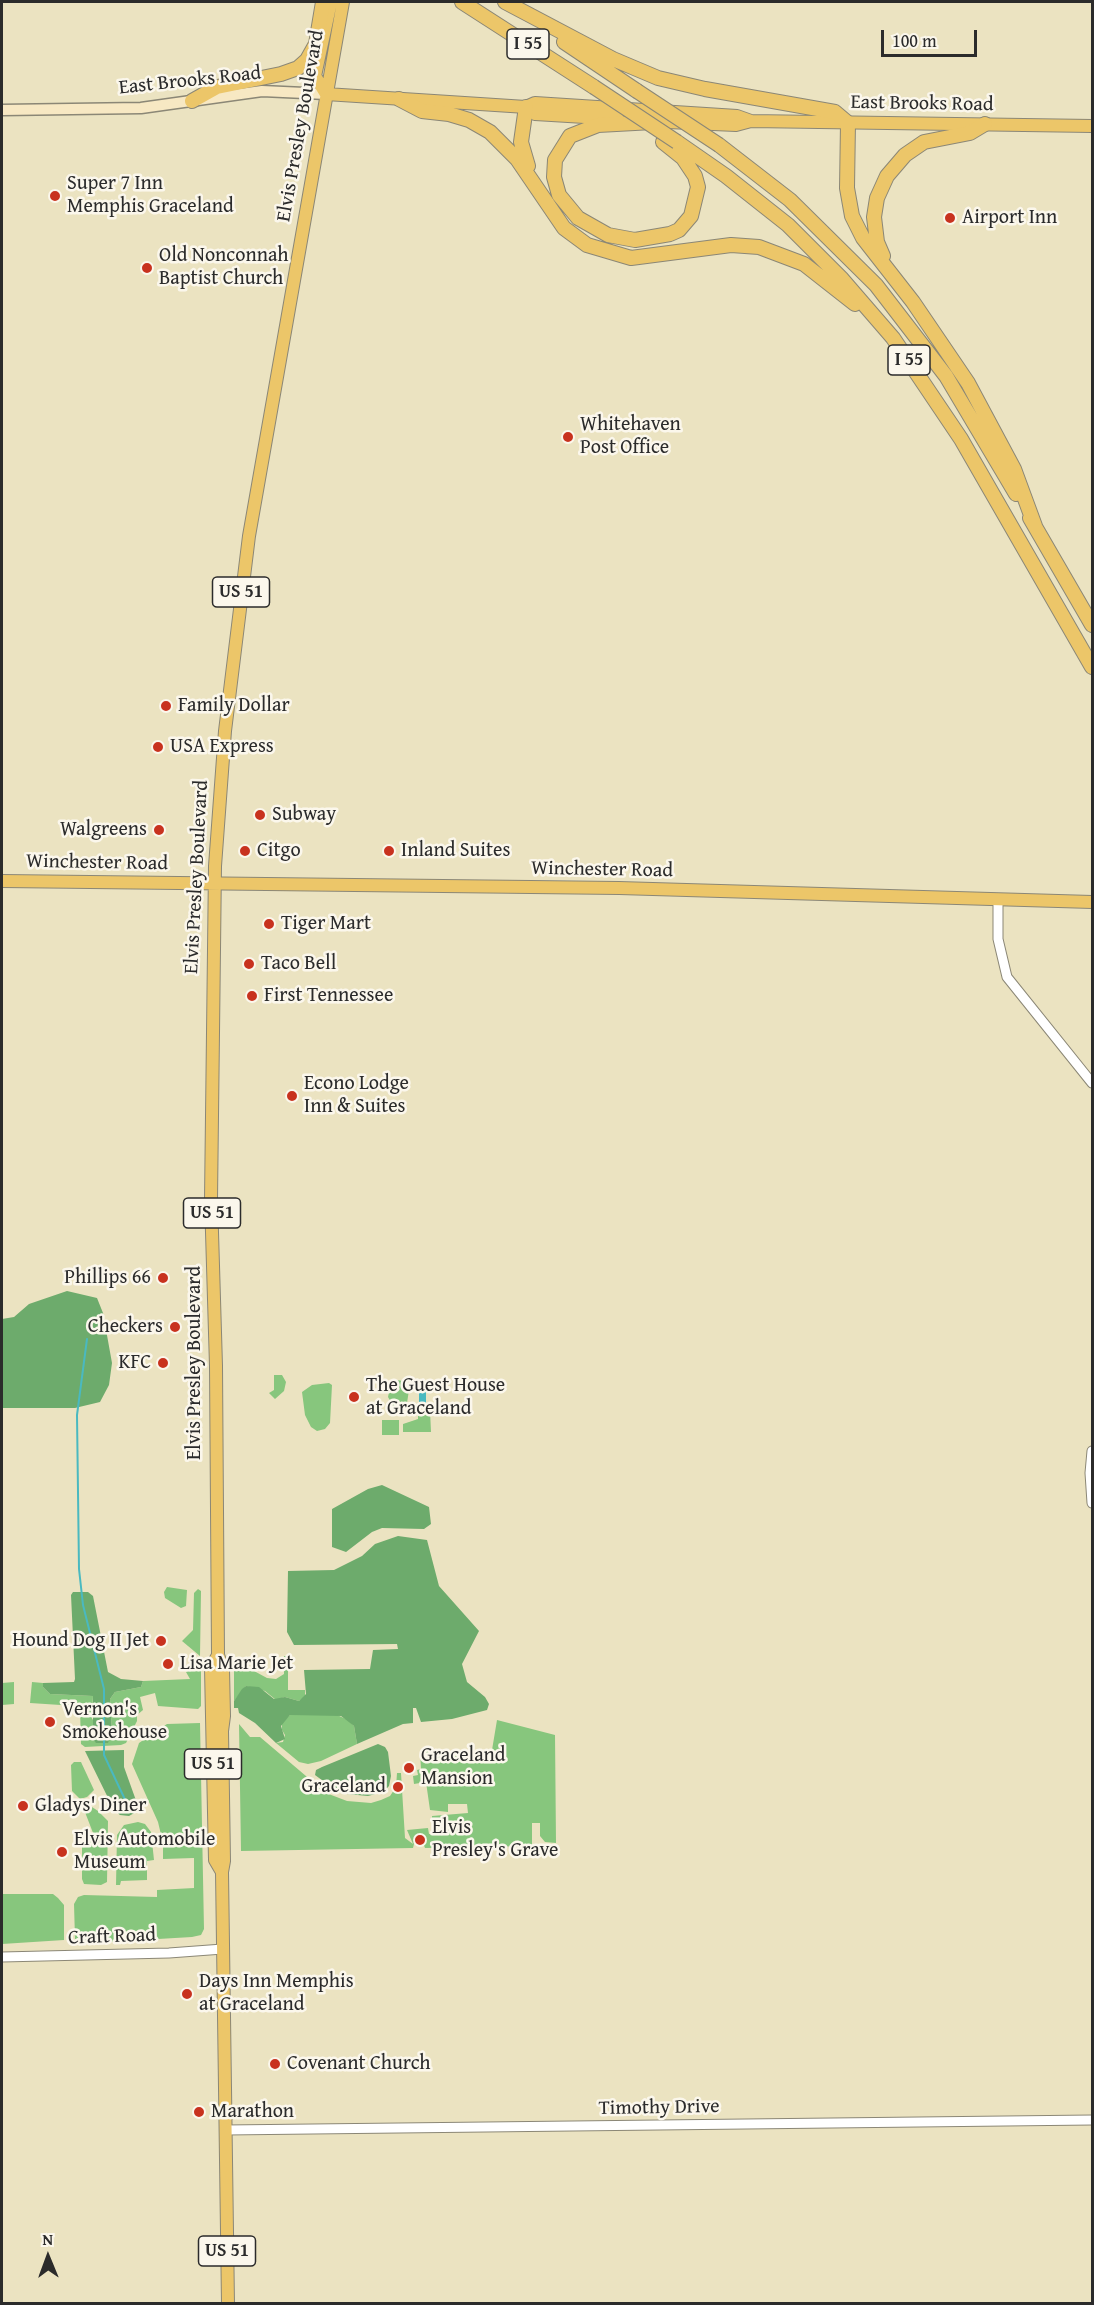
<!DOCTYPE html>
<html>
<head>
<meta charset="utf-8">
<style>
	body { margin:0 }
	#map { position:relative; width:1094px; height:2305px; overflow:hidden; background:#ebe3c1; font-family:"Gentium Book Plus",serif }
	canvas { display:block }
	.frame { position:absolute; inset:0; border:3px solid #2b2b2b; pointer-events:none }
	.north { position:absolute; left:18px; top:2227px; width:60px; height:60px; -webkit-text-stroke:4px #fbf7ec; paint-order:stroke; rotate:359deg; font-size:16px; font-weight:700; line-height:24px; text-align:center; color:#2b2b2b }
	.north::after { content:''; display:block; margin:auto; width:21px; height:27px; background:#2b2b2b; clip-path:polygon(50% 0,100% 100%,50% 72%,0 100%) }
	.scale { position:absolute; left:881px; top:30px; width:96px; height:27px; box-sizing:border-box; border:3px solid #2b2b2b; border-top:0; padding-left:8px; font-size:18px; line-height:21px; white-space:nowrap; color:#2b2b2b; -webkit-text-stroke:4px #fbf7ec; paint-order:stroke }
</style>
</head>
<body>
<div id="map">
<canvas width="1094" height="2305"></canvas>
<div class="frame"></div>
<div class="north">N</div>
<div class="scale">100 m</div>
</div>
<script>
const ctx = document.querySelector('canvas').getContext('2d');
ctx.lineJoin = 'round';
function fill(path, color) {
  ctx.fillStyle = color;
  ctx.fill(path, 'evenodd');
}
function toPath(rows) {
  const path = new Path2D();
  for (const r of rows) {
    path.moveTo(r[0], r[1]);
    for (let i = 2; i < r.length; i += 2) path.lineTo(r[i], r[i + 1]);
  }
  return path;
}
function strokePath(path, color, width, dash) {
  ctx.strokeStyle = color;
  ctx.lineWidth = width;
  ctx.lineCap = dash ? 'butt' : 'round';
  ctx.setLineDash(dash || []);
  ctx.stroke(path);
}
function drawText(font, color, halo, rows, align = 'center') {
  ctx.font = font + ' "Gentium Book Plus",serif';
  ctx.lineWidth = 5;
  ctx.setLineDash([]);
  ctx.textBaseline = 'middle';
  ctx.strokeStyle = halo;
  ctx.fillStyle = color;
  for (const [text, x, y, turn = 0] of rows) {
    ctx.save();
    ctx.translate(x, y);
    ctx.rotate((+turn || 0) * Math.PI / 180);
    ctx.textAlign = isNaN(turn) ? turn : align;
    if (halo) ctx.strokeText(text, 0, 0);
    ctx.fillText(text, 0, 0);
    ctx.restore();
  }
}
fill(toPath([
	[274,1375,282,1375,286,1382,284,1391,275,1399,269,1393,274,1390],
	[397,1380,403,1381,409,1390,407,1403,401,1409,393,1406,388,1397,391,1383],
	[329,1383,332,1385,330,1423,325,1429,317,1431,311,1427,305,1415,302,1392,312,1385],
	[418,1410,430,1410,431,1432,403,1432,403,1424,418,1419],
	[382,1420,399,1420,399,1435,382,1435],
	[167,1587,187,1590,186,1606,181,1608,165,1598,164,1592],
	[198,1589,201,1591,200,1656,182,1641,193,1630,194,1593],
	[284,1656,288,1656,288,1690,305,1690,305,1697,299,1701,285,1697,276,1700,265,1691,246,1686,234,1701,234,1664,243,1665,267,1678,276,1679,284,1674],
	[196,1657,201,1658,201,1706,198,1709,158,1706,155,1693,140,1697,143,1710,137,1715,137,1721,126,1743,121,1745,85,1747,81,1744,80,1709,76,1706,30,1703,32,1682,43,1683,43,1687,50,1694,93,1696,92,1719,112,1732,110,1699,115,1692,141,1687,143,1681,190,1679,186,1672,193,1669],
	[14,1682,14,1704,2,1705,2,1683],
	[319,1713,335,1714,348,1720,354,1726,357,1744,321,1761,308,1764,299,1762,276,1743,283,1742,285,1735,282,1730,282,1722,290,1715],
	[497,1720,555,1735,556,1843,545,1842,540,1836,540,1823,532,1823,532,1846,425,1848,423,1843,414,1844,413,1848,241,1851,239,1724,250,1737,260,1737,326,1793,347,1801,371,1803,381,1800,390,1796,396,1787,397,1773,401,1773,405,1838,413,1844,407,1830,428,1828,429,1834,432,1834,432,1816,468,1813,467,1804,448,1804,448,1812,430,1810,426,1782,414,1784,413,1776,418,1775,417,1770,421,1769,420,1751,436,1749,437,1756,451,1757,492,1750],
	[200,1723,204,1929,201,1935,192,1937,90,1943,75,1939,74,1904,78,1897,84,1895,157,1897,157,1890,194,1888,194,1858,163,1859,163,1843,158,1822,132,1764,139,1743,167,1724],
	[74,1762,81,1762,94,1790,87,1797,80,1799,72,1791,71,1765],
	[83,1807,92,1807,98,1811,108,1821,107,1882,101,1885,84,1884,82,1879,82,1843,95,1838],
	[138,1822,145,1824,151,1832,154,1860,147,1861,147,1880,121,1881,120,1885,116,1885,117,1835,124,1825],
	[2,1894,53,1894,58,1898,64,1905,64,1940,2,1944]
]), '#87c67d');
fill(toPath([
	[67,1291,97,1298,103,1313,112,1363,109,1385,100,1402,75,1408,2,1408,2,1319,14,1317,29,1304],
	[382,1485,429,1507,431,1524,424,1529,382,1528,372,1532,346,1552,332,1547,332,1509,368,1489],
	[398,1536,427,1540,439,1586,479,1631,462,1664,467,1682,485,1697,489,1704,487,1710,452,1719,421,1722,416,1708,413,1708,413,1723,403,1724,357,1744,354,1726,341,1716,290,1715,281,1726,285,1739,276,1743,255,1723,239,1713,238,1708,234,1708,234,1701,242,1689,246,1686,259,1687,274,1699,285,1697,299,1701,306,1694,304,1670,370,1669,373,1650,398,1649,397,1644,294,1645,287,1632,288,1571,334,1570,362,1556,375,1544],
	[73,1592,88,1592,93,1596,108,1672,121,1679,143,1681,141,1687,115,1692,110,1699,112,1732,108,1743,96,1743,93,1739,93,1696,50,1694,43,1687,43,1683,74,1682,75,1679,71,1595],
	[378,1744,385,1747,388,1752,391,1776,389,1786,383,1792,368,1796,347,1794,338,1792,315,1775,316,1770,322,1767],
	[124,1750,124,1767,138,1806,136,1812,129,1816,120,1815,114,1810,85,1751]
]), '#6dab6c');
fill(toPath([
	[419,1383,426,1383,426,1404,419,1404]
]), '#4ab9c0');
strokePath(toPath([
	[87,1339,77,1415,79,1569,83,1605,104,1689,104,1755,129,1808]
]), '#4ab9c0', 2);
const tertiary = toPath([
	[998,900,998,939,1007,977,1092,1083],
	[1092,1451,1090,1473,1092,1503],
	[2,1957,169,1953,223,1949],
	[226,2130,1092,2120]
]);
const secondary = toPath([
	[2,110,141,108,262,91,326,94]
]);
const primary = toPath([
	[326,94,526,107,535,103,737,116,751,121],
	[326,94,315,76,331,2],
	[526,107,535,114,618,119],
	[645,121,736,125,751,121,1092,126],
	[2,881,619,888,1092,902],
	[218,1655,211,1668,215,1860,222,1872],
	[228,2304,222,1872,224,1861,222,1731,224,1716,223,1669,218,1655,216,1366,211,1199,215,866,225,731,249,536,343,2]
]);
const motorway = toPath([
	[462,2,594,87],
	[505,2,613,59,658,78,705,89,835,112,848,123,847,188,852,216,863,238,913,302,968,383,1014,469,1035,526],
	[564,42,637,91],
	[399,99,422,111,449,114,469,120,490,132,517,159,564,228,587,245,631,258,731,245,759,247,804,264,855,304],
	[192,101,217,87,281,74,298,68,307,60,316,44,323,2],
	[526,107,521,142,528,166],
	[653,122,598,125,570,136,555,160,554,177,559,195,578,218,608,235,635,240,670,234,679,230,691,216,698,187,695,176,683,158,663,142],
	[677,142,726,176,788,225,842,279,893,338,961,439,1092,667],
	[719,145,790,200,876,285,946,376,1016,494],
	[883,256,877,242,874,217,877,198,887,176,905,155,924,142,970,133,985,124],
	[1030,518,1092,625]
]);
strokePath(tertiary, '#8b8776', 11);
strokePath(secondary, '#8b8776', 13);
strokePath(primary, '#8b8776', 14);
strokePath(motorway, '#8b8776', 16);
strokePath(tertiary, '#fff', 9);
strokePath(secondary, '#f7e8c3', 10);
strokePath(primary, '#ecc669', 12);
strokePath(motorway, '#ecc669', 14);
const motorwayBridge = toPath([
	[594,87,677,142],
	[637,91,719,145]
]);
strokePath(motorwayBridge, '#8b8776', 16, []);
strokePath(motorwayBridge, '#ecc669', 14);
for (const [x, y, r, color] of [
	[55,196,6,"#c8321e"],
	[950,218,6,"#c8321e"],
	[147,268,6,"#c8321e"],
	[568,437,6,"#c8321e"],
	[166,706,6,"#c8321e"],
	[158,747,6,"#c8321e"],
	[260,815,6,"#c8321e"],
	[159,830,6,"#c8321e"],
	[245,851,6,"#c8321e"],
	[389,851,6,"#c8321e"],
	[269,924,6,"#c8321e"],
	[249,964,6,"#c8321e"],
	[252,996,6,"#c8321e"],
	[292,1096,6,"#c8321e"],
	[163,1278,6,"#c8321e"],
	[175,1327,6,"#c8321e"],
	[163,1363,6,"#c8321e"],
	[354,1397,6,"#c8321e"],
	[161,1641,6,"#c8321e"],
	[168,1664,6,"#c8321e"],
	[50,1722,6,"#c8321e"],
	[409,1768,6,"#c8321e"],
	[398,1787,6,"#c8321e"],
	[23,1806,6,"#c8321e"],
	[420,1840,6,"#c8321e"],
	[62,1852,6,"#c8321e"],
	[187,1994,6,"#c8321e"],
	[275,2064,6,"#c8321e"],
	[199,2112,6,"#c8321e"]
]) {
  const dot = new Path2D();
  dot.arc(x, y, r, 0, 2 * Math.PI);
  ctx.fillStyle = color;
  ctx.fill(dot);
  strokePath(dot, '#fbf7ec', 2);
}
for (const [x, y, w] of [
	[528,44,42],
	[909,360,42],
	[241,592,57],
	[212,1213,57],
	[213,1764,57],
	[227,2251,57]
]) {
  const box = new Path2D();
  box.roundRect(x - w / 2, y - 15, w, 30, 4.5);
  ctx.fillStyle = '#fbf7ec';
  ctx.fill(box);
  strokePath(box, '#2b2b2b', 1.5);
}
drawText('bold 18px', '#2b2b2b', null, [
	["I 55",528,44],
	["I 55",909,360],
	["US 51",241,592],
	["US 51",212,1213],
	["US 51",213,1764],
	["US 51",227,2251]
]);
drawText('20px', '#2b2b2b', '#fbf7ec', [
	["East Brooks Road",190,81,-6],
	["East Brooks Road",922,104,1],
	["Elvis Presley Boulevard",301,126,-80],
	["Winchester Road",97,863,1],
	["Winchester Road",602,870,1],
	["Elvis Presley Boulevard",197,877,-87],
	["Elvis Presley Boulevard",195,1363,-90],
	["Craft Road",112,1937,-2],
	["Timothy Drive",659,2108,-1]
]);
drawText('20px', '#2b2b2b', '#fbf7ec', [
	["Super 7 Inn",67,184],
	["Memphis Graceland",67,207],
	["Airport Inn",962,218],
	["Old Nonconnah",159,256],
	["Baptist Church",159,279],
	["Whitehaven",580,425],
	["Post Office",580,448],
	["Family Dollar",178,706],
	["USA Express",170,747],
	["Subway",272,815],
	["Walgreens",147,830,"right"],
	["Citgo",257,851],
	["Inland Suites",401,851],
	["Tiger Mart",281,924],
	["Taco Bell",261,964],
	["First Tennessee",264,996],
	["Econo Lodge",304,1084],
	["Inn & Suites",304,1107],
	["Phillips 66",151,1278,"right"],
	["Checkers",163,1327,"right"],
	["KFC",151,1363,"right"],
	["The Guest House",366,1386],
	["at Graceland",366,1409],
	["Hound Dog II Jet",149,1641,"right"],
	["Lisa Marie Jet",180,1664],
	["Vernon's",62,1710],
	["Smokehouse",62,1733],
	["Graceland",421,1756],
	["Mansion",421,1779],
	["Graceland",386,1787,"right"],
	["Gladys' Diner",35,1806],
	["Elvis",432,1828],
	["Presley's Grave",432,1851],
	["Elvis Automobile",74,1840],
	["Museum",74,1863],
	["Days Inn Memphis",199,1982],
	["at Graceland",199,2005],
	["Covenant Church",287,2064],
	["Marathon",211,2112]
], 'left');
</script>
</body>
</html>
